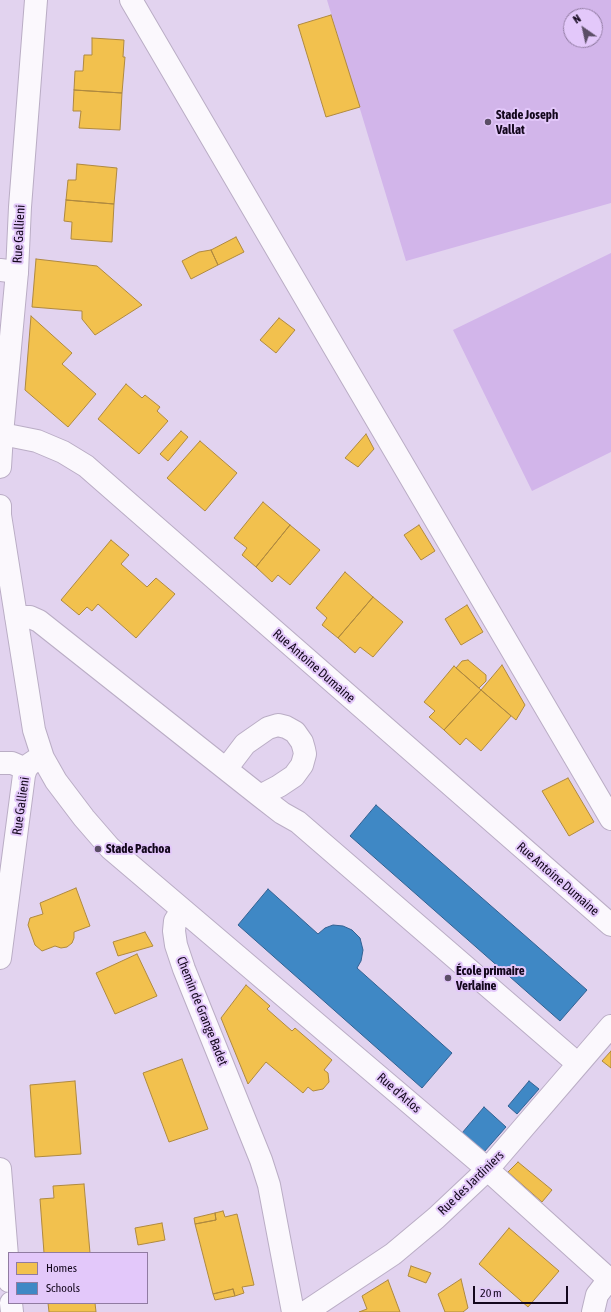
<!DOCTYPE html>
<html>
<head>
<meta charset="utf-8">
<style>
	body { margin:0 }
	#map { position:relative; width:611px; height:1312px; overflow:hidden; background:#e2d3ef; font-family:"Asap Condensed",sans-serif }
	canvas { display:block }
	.legend { position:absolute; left:8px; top:1252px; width:140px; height:52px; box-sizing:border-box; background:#e3c8fa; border:1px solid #907ba1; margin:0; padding:5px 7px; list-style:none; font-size:12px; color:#13071c }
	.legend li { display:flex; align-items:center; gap:8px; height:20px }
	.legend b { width:20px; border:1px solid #907ba1 }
	.north { position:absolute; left:563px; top:8px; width:40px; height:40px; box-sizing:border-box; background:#e3c8fa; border:1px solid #907ba1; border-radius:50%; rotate:326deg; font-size:11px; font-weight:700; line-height:16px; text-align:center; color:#13071c }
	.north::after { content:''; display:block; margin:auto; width:14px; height:18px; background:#5b4e66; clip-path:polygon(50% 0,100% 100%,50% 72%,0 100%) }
	.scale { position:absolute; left:473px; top:1286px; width:95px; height:18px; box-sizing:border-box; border:2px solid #13071c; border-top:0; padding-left:5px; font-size:12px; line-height:14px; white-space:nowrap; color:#13071c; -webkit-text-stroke:3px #e3c8fa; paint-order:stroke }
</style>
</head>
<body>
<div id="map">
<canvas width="611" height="1312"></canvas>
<ul class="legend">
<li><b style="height:11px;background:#f2c14e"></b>Homes</li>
<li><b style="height:11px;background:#3f88c5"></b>Schools</li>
</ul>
<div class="north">N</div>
<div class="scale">20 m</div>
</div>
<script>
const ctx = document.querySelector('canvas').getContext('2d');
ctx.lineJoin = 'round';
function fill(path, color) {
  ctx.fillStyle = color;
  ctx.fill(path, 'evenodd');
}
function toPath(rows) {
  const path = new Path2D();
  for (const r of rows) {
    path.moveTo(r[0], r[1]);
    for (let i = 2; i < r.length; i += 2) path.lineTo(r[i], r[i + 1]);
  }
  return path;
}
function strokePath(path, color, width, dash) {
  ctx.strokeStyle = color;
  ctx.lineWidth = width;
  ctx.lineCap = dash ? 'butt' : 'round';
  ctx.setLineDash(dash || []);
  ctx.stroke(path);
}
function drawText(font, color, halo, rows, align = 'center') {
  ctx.font = font + ' "Asap Condensed",sans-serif';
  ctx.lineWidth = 4;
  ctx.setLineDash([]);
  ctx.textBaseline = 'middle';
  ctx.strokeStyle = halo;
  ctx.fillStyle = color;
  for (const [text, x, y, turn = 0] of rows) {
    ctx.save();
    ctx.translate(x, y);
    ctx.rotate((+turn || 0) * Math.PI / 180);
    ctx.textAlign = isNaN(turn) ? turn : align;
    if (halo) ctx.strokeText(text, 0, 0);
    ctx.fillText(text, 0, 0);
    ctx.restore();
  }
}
fill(toPath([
	[327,0,611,0,611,203,406,261],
	[571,16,595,16,595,40,571,40],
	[611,253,611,452,532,491,453,330]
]), '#d2b5ea');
const homes = toPath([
	[331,15,360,107,326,117,298,25,331,15],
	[92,38,124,40,123,57,125,57,122,93,74,90,75,71,83,71,84,55,92,55,92,38],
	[74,90,122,93,120,130,79,128,81,111,73,111,74,90],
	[77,164,117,168,114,204,66,200,68,180,76,180,77,164],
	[66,200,114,204,112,242,71,239,72,222,64,221,66,200],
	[236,237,244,252,218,265,211,250,236,237],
	[211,250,218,265,191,279,182,261,199,252,211,250],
	[36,259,97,266,142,305,95,335,82,319,82,311,32,307,36,259],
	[31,316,72,353,62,364,96,394,68,427,25,390,31,316],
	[279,318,295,330,276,353,260,340,279,318],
	[126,384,142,398,145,395,160,407,157,411,168,421,139,454,98,419,126,384],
	[181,431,188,437,168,461,160,454,181,431],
	[366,434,374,449,358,467,345,458,366,434],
	[200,441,237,473,205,511,167,478,200,441],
	[263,502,290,525,256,567,242,555,247,548,234,538,263,502],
	[290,525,320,550,290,585,278,575,272,582,256,567,290,525],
	[419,525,435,551,421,560,404,535,419,525],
	[111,540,129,555,121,564,147,587,156,578,175,594,136,638,98,604,92,611,87,607,79,615,61,600,111,540],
	[345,572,373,597,338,638,322,625,327,618,316,608,345,572],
	[373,597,403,622,373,657,360,647,355,653,338,638,373,597],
	[467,605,483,632,461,645,445,619,467,605],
	[468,660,486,675,486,681,479,688,456,668,462,661,468,660],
	[502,665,525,705,516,720,481,690,502,665],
	[454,666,481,690,444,730,429,717,435,711,424,702,454,666],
	[481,690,511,716,481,751,466,738,460,745,444,730,481,690],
	[568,778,594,822,569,836,542,791,568,778],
	[76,888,90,926,74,932,74,938,72,943,67,947,61,948,55,946,42,951,35,945,28,925,30,918,43,914,40,903,76,888],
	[145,932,153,946,118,956,113,942,145,932],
	[137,954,157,996,115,1014,96,973,137,954],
	[246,985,270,1006,267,1009,292,1031,295,1028,332,1060,324,1070,328,1073,329,1082,323,1089,313,1091,308,1087,303,1093,266,1062,248,1084,221,1018,246,985],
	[611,1051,611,1068,602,1061,611,1051],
	[182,1059,208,1129,169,1142,143,1073,182,1059],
	[75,1081,81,1154,35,1157,30,1085,75,1081],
	[518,1162,552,1190,542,1202,508,1172,518,1162],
	[84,1184,90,1253,44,1253,40,1199,54,1198,53,1186,84,1184],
	[223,1211,225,1217,237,1214,254,1285,242,1287,244,1293,235,1296,233,1289,213,1294,195,1224,216,1220,215,1213,223,1211],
	[215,1213,216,1220,195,1224,194,1218,215,1213],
	[162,1223,165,1240,138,1245,135,1228,162,1223],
	[509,1228,559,1271,528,1307,479,1264,509,1228],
	[411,1266,431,1273,426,1283,408,1276,411,1266],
	[461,1279,468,1308,463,1312,445,1312,438,1294,461,1279],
	[388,1280,400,1312,359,1312,367,1309,362,1296,388,1280],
	[233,1289,235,1296,215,1300,213,1294,233,1289],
	[48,1303,95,1303,96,1312,49,1312,48,1303]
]);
fill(homes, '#f2c14e');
strokePath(homes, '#af893f', 1);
const schools = toPath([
	[376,805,587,990,560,1021,350,836,376,805],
	[268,889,318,934,325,928,333,925,343,926,352,930,360,938,363,950,361,961,357,968,452,1053,422,1088,238,925,268,889],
	[529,1081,539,1089,517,1114,508,1106,529,1081],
	[484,1107,506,1127,484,1152,462,1133,484,1107]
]);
fill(schools, '#3f88c5');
strokePath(schools, '#326192', 1);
const minor = toPath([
	[131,0,338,354,611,819],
	[0,270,17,272],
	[0,467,2,434],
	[0,506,0,515,34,730,43,758,56,781,84,818,110,848,478,1161,611,1281],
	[16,617,30,617,39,621,260,796,282,813,298,822,578,1064],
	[0,763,12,763,26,769],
	[226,769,245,744,268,728,278,725,286,727,295,732,302,742,304,749,305,754,302,765,294,776,279,786,260,796],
	[182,910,175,921,174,931,176,945,184,969,261,1160,269,1185,293,1312],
	[0,958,24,775,26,769,30,764,36,760,43,758],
	[0,1169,9,1281],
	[11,1303,12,1312],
	[306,1312,393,1254,436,1218,487,1170,611,1026],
	[593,1312,597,1295,609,1279]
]);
const major = toPath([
	[36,0,20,207,17,272,2,434,37,441,63,452,86,466,611,925]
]);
strokePath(minor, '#baadc5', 24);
strokePath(major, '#baadc5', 24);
strokePath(minor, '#fbf8fd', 22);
strokePath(major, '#fbf8fd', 22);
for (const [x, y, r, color] of [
	[488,122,4,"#5b4e66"],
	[98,849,4,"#5b4e66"],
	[448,978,4,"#5b4e66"]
]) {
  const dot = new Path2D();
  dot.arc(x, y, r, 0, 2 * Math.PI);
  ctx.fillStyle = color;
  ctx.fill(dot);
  strokePath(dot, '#e3c8fa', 1.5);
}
drawText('bold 13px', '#13071c', '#e3c8fa', [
	["Stade Joseph",496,115],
	["Vallat",496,130],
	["Stade Pachoa",106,849],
	["École primaire",456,971],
	["Verlaine",456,986]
], 'left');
drawText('13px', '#13071c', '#e3c8fa', [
	["Rue Gallieni",19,234,-87],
	["Rue Antoine Dumaine",314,666,41],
	["Rue Gallieni",21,806,-82],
	["Rue Antoine Dumaine",558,879,41],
	["Chemin de Grange Badet",202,1011,68],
	["Rue d'Arlos",399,1093,41],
	["Rue des Jardiniers",471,1183,-44]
]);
</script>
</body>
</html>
